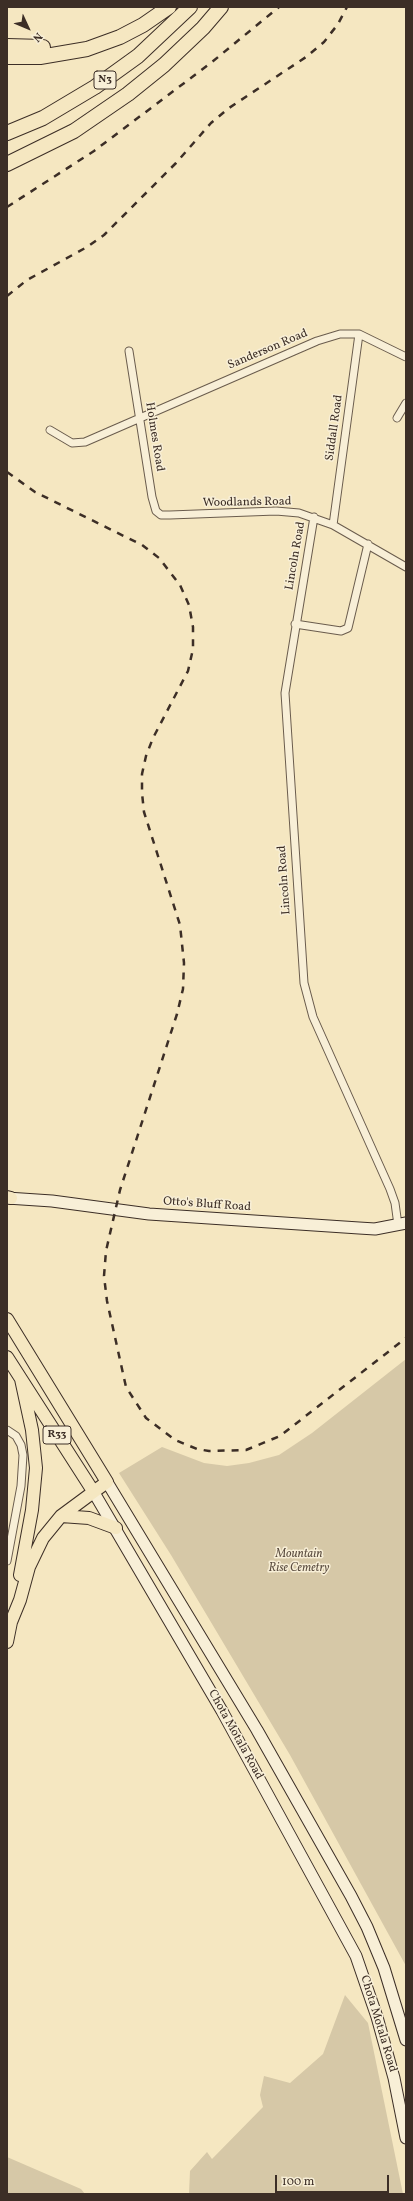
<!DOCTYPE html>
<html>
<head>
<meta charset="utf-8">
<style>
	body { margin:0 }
	#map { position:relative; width:413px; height:2201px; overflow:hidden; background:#f5e7c1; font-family:Vollkorn,serif }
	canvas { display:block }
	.frame { position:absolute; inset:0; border:8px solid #3c2e26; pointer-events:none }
	.north { position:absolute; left:8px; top:8px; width:40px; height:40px; -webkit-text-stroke:3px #f8efd7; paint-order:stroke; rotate:134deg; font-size:11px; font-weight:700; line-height:16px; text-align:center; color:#3c2e26 }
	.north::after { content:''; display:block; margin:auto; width:14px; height:18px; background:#3c2e26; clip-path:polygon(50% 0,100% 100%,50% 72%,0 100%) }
	.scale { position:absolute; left:275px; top:2175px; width:114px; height:18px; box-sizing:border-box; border:2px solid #3c2e26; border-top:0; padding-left:5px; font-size:12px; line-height:14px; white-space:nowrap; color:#3c2e26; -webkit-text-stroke:3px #f8efd7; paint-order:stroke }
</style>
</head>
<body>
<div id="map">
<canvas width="413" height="2201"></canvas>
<div class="frame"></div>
<div class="north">N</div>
<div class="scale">100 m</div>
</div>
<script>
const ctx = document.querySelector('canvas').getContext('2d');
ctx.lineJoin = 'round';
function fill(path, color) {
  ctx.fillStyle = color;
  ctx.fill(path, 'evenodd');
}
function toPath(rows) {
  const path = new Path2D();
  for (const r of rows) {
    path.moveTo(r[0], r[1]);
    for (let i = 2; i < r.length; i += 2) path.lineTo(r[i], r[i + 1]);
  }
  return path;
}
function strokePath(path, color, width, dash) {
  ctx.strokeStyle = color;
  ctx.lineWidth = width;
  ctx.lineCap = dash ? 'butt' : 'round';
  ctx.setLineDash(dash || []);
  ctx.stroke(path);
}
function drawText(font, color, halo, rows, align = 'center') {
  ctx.font = font + ' Vollkorn,serif';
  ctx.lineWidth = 3;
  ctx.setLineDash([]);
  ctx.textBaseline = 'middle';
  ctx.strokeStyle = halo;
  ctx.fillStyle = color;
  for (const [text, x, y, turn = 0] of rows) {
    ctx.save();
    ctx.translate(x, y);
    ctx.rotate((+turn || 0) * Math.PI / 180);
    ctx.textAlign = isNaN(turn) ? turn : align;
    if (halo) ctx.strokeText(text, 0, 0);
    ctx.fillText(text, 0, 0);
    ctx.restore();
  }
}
fill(toPath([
	[406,1359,406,1966,290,1755,171,1555,119,1473,162,1447,204,1463,227,1466,249,1463,279,1455,312,1433],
	[345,1995,368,2023,403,2194,189,2194,190,2171,207,2152,212,2159,263,2107,260,2095,264,2076,290,2083,323,2054],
	[7,2157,81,2189,85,2194,7,2194]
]), '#d6c8a7');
const street = toPath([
	[129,351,152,497,156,511,161,515,170,515,276,511,299,513,333,525,406,567],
	[397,418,406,403],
	[50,430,72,443,85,442,317,341,340,334,359,334,406,357],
	[314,517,285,693,304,983,313,1017,390,1189,395,1203,398,1225],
	[333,525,359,334],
	[295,624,341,631,348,628,368,544],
	[7,1430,16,1436,21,1445,23,1455,21,1486,7,1561]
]);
const secondary = toPath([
	[7,1198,52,1201,149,1214,359,1228,375,1229,406,1223],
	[107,1482,257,1730,351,1896,367,1927,384,1968,406,2040],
	[93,1491,222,1711,356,1956,377,2017,394,2078,406,2138]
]);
const primary = toPath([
	[7,1197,11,1198],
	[7,1319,107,1482,61,1516,43,1538,29,1567,20,1600,11,1622,7,1642],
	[7,1357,93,1491],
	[61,1516,89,1518,116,1528],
	[20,1575,32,1510,36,1468,32,1430,21,1379]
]);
const highway = toPath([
	[7,46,43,47],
	[7,57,40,57,87,49,120,37,143,25,169,7],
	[7,133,43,118,95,87,138,56,190,7],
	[7,164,74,131,128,94,164,65,203,28,221,7]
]);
strokePath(street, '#6a5c4d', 9);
strokePath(secondary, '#3c2e26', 13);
strokePath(primary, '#3c2e26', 14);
strokePath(highway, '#3c2e26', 16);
strokePath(street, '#f8efd7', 7);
strokePath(secondary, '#f8efd7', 11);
strokePath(primary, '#f5e7c1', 12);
strokePath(highway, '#f5e7c1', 14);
strokePath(toPath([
	[7,207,94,151,212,62,279,7],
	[7,296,27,280,87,247,104,235,176,163,211,123,229,108,306,57,324,42,338,24,347,7],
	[7,472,35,492,142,545,159,558,180,585,189,605,193,627,193,649,188,671,153,738,146,756,142,774,142,793,144,812,180,925,184,963,183,989,177,1014,120,1190,106,1251,104,1276,107,1301,126,1387,146,1418,175,1440,197,1449,209,1451,246,1450,280,1436,406,1338]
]), '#3c2e26', 2.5, [7, 7]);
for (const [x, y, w] of [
	[105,80,22],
	[57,1435,28]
]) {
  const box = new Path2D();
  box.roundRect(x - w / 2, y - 9, w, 18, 3);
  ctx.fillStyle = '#f8efd7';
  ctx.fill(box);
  strokePath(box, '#3c2e26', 1);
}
drawText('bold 11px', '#3c2e26', null, [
	["N3",105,80],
	["R33",57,1435]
]);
drawText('12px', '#3c2e26', '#f8efd7', [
	["Sanderson Road",268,350,-23],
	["Siddall Road",335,428,-82],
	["Holmes Road",154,437,81],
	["Woodlands Road",247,503,-1],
	["Lincoln Road",296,556,-80],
	["Lincoln Road",285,880,-94],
	["Otto's Bluff Road",207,1205,4],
	["Chota Motala Road",235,1735,61],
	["Chota Motala Road",378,2024,73]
]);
drawText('italic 12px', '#5b4d40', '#f8efd7', [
	["Mountain",299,1555],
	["Rise Cemetry",299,1569]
]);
</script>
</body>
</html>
